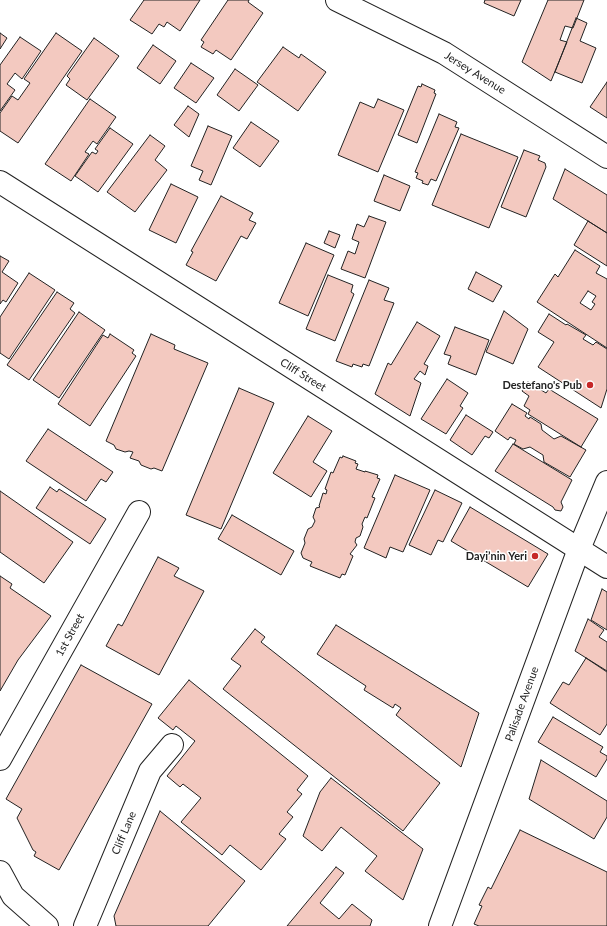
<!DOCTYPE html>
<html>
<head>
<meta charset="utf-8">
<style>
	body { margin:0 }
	canvas { display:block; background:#fff }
</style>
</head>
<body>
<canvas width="607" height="926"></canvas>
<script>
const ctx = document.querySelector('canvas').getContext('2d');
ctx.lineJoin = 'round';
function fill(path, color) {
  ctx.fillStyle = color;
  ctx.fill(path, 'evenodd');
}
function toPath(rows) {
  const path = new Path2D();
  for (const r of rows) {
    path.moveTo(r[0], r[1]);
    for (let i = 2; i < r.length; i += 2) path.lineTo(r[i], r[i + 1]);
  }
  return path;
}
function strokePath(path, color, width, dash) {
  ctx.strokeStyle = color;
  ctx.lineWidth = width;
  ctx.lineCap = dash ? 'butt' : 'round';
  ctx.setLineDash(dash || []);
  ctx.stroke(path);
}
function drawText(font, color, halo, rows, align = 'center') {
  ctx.font = font + ' Lato,sans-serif';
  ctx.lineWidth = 3;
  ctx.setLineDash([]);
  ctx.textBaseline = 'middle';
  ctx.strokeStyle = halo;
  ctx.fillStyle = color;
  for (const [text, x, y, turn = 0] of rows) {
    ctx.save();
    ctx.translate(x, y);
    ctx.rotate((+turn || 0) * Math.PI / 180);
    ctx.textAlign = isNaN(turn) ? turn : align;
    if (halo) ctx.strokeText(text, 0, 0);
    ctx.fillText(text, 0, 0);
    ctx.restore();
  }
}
const building = toPath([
	[144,0,200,0,180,31,167,22,164,27,159,24,152,34,130,20,144,0],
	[228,0,249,0,248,2,263,13,231,60,216,50,213,54,201,47,204,42,201,40,228,0],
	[485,0,521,0,514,16,484,3,485,0],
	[548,0,584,0,573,28,565,26,560,40,567,42,551,81,522,62,548,0],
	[576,18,587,23,580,41,596,48,582,83,555,72,576,18],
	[0,33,7,38,0,49,0,33],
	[56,33,82,51,18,143,0,131,0,113,12,96,18,100,30,83,24,79,56,33],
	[20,37,41,51,22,79,15,73,7,84,15,90,0,111,0,65,20,37],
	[94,38,119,56,87,100,66,85,70,79,67,76,94,38],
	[153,45,176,61,160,84,137,68,153,45],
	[283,47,299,58,301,54,326,72,298,111,257,82,283,47],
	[191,63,214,78,196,103,174,88,191,63],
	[235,69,258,85,239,111,217,95,235,69],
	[607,82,607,118,590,107,607,82],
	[422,84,435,90,434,93,436,94,417,143,398,135,418,86,421,87,422,84],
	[90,99,116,117,97,144,93,141,85,152,89,154,71,181,45,164,90,99],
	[378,99,404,110,378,172,338,155,360,102,374,108,378,99],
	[188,106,199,114,189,137,174,125,188,106],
	[439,114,457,122,455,127,459,128,436,181,431,179,428,185,422,183,423,181,416,178,418,173,415,172,439,114],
	[251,122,279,141,260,167,233,148,251,122],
	[208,126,232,136,211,185,199,180,203,171,191,166,208,126],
	[110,128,133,144,98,192,75,176,92,152,96,154,98,151,95,149,110,128],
	[461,134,518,157,489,228,432,205,461,134],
	[150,135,165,146,155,160,167,170,135,212,107,192,150,135],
	[524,150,540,156,538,160,545,163,546,167,526,217,501,207,524,150],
	[565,169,607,195,607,233,553,199,565,169],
	[384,175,410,186,400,211,374,201,384,175],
	[171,184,198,197,176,243,149,230,171,184],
	[221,196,253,213,249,220,256,223,247,239,241,236,216,281,186,265,193,252,191,251,221,196],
	[369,216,386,222,365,278,341,269,348,251,355,254,359,242,352,239,357,224,364,227,369,216],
	[588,221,607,233,607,266,574,245,588,221],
	[329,231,340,235,335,248,324,243,329,231],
	[306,243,334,255,308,316,279,303,306,243],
	[575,250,600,266,596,273,607,279,607,348,537,302,555,274,558,277,575,250],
	[588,291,596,296,592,302,595,304,591,310,580,303,588,291],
	[0,256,9,261,2,272,18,283,6,302,3,300,0,304,0,256],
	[476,272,502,286,493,302,468,289,476,272],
	[29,273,55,290,9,359,0,353,0,317,29,273],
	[328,275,353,285,351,292,354,294,335,341,306,329,328,275],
	[369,280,389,288,384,300,394,303,369,366,363,364,362,367,353,364,352,367,336,361,369,280],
	[57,292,74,303,70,309,75,313,29,380,7,365,57,292],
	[504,311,528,329,513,364,486,352,504,311],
	[79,312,105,330,59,398,33,380,79,312],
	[549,314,566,325,567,324,586,335,583,339,593,345,596,342,607,349,607,389,601,408,538,367,554,342,538,332,549,314],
	[417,322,440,336,424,364,428,366,425,375,420,371,414,379,421,383,410,416,375,394,388,363,391,365,417,322],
	[455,327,489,340,476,375,448,364,451,356,444,354,455,327],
	[110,334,134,350,132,353,136,356,90,426,58,404,103,335,108,338,110,334],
	[151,334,175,345,174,349,208,363,162,471,154,468,151,469,141,465,139,461,130,458,133,452,129,451,125,452,116,449,114,445,106,441,151,334],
	[447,379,468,393,460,406,463,408,446,434,421,419,447,379],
	[528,382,546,393,549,389,598,419,581,447,528,414,530,410,524,406,529,396,522,391,528,382],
	[239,388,274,403,221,529,186,515,239,388],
	[512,404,527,413,525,416,529,419,530,417,541,424,542,430,554,439,561,436,586,450,570,477,544,462,543,455,530,447,523,449,514,444,516,440,510,437,508,440,495,431,512,404],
	[466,415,493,432,489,438,485,436,472,455,450,440,466,415],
	[308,416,332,431,313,462,327,471,311,497,273,473,308,416],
	[48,429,113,472,106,482,101,479,86,501,26,461,48,429],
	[513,444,572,480,561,502,563,507,561,511,555,510,553,507,495,471,513,444],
	[343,456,356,461,355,463,358,464,356,469,365,472,365,471,378,475,377,478,380,479,372,497,375,498,367,518,365,517,362,524,363,527,360,536,356,538,355,542,357,545,350,554,353,556,345,575,342,574,340,578,310,566,312,562,303,558,301,553,305,543,304,539,308,529,312,527,315,521,313,517,316,508,320,507,319,506,323,493,326,494,327,490,325,489,331,472,333,473,340,457,342,458,343,456],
	[395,475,430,490,403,552,390,547,386,558,364,548,395,475],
	[50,487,57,492,59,489,106,519,90,544,36,508,50,487],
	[435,490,462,503,443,542,438,540,431,555,409,545,435,490],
	[0,491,73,542,44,583,0,552,0,491],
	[470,507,548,554,528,587,451,541,470,507],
	[232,515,294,551,281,575,218,539,232,515],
	[158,557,179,568,174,576,204,591,159,675,106,646,118,624,122,626,158,557],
	[0,576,12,584,10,588,51,616,18,660,0,691,0,576],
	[602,589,607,592,607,630,591,620,602,589],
	[588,619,604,630,599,637,607,642,607,671,575,651,588,619],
	[336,625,479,713,461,767,396,715,401,708,395,704,393,708,364,690,366,686,317,654,336,625],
	[255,629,265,637,261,642,440,783,403,831,223,689,241,666,231,659,255,629],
	[586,658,607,672,607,724,600,735,550,703,563,682,569,685,586,658],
	[81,665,152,704,59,870,34,856,36,852,33,850,17,818,22,809,6,799,81,665],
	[189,680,308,776,297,790,302,794,287,812,293,817,279,834,286,839,261,870,230,845,222,855,181,822,201,798,183,784,180,787,167,776,195,741,176,726,173,730,158,718,189,680],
	[553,717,603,747,600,752,607,756,607,759,596,777,538,742,553,717],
	[541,760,607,801,607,817,594,839,529,799,541,760],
	[331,778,423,849,403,900,365,871,377,856,341,827,322,851,303,836,320,792,331,778],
	[160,811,245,881,208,926,116,926,114,916,160,811],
	[520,830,607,872,607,926,479,926,474,924,482,906,479,905,488,887,491,889,520,830],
	[336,867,344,873,320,903,339,919,352,904,372,920,370,926,287,926,336,867]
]);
fill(building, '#f3c9c0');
strokePath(building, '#222', 1);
const minor = toPath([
	[337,0,444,53,607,157],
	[0,182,607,567],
	[0,759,139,512],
	[0,872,13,896,47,926],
	[85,926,150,771,172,745]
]);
const major = toPath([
	[440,926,579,549,607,482]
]);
strokePath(minor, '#222', 24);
strokePath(major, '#222', 24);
strokePath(minor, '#fff', 22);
strokePath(major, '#fff', 22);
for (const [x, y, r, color] of [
	[590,385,4,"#c62828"],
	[535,556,4,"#c62828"]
]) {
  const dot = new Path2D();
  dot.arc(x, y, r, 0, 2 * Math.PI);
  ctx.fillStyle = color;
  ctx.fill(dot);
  strokePath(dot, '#fff', 1.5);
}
drawText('11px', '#222', '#fff', [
	["Jersey Avenue",475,73,32],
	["Cliff Street",303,375,32],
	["1st Street",70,635,-61],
	["Palisade Avenue",522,704,-70],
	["Cliff Lane",124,833,-67]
]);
drawText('bold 11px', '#222', '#fff', [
	["Destefano's Pub",582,385],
	["Dayi’nin Yeri",527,556]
], 'right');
</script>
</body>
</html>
